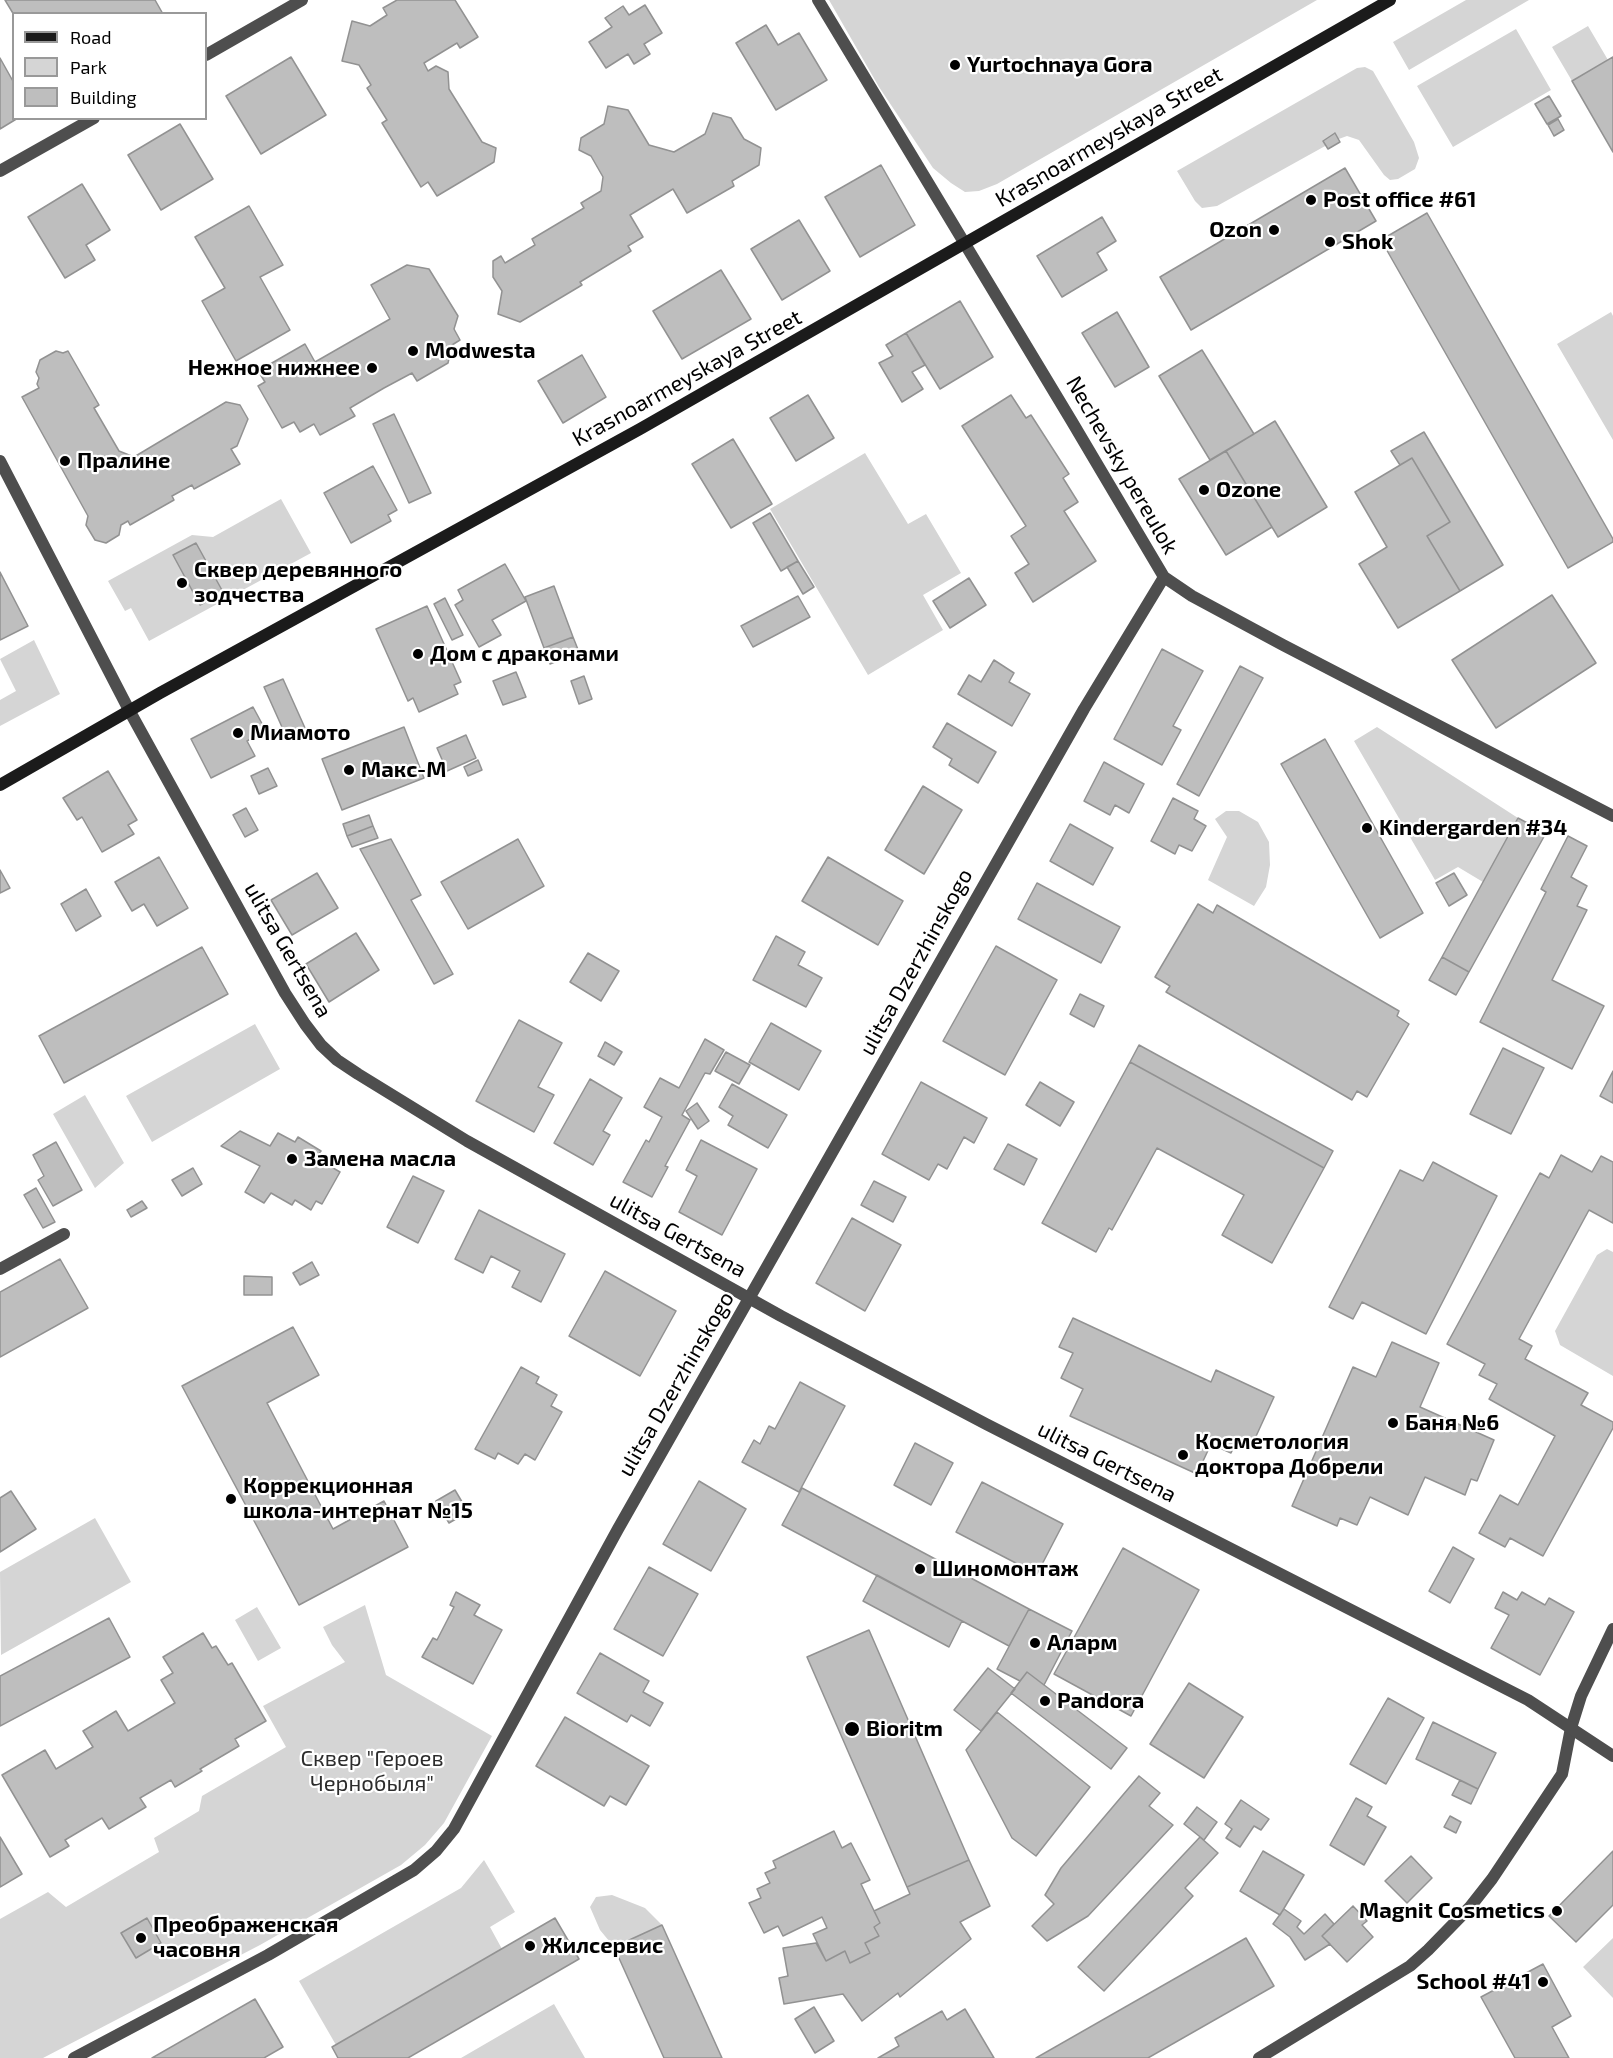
<!DOCTYPE html>
<html>
<head>
<meta charset="utf-8">
<style>
	body { margin:0 }
	#map { position:relative; width:1613px; height:2058px; overflow:hidden; background:#fff; font-family:"Exo 2",sans-serif }
	canvas { display:block }
	.legend { position:absolute; left:12px; top:12px; width:195px; height:108px; box-sizing:border-box; background:#fff; border:2px solid #999; margin:0; padding:8px 10px; list-style:none; font-size:18px; color:#000 }
	.legend li { display:flex; align-items:center; gap:12px; height:30px }
	.legend b { width:30px; border:2px solid #999 }
</style>
</head>
<body>
<div id="map">
<canvas width="1613" height="2058"></canvas>
<ul class="legend">
<li><b style="height:8px;background:#1b1b1b"></b>Road</li>
<li><b style="height:16px;background:#d5d5d5"></b>Park</li>
<li><b style="height:16px;background:#bebebe"></b>Building</li>
</ul>
</div>
<script>
const ctx = document.querySelector('canvas').getContext('2d');
ctx.lineJoin = 'round';
function fill(path, color) {
  ctx.fillStyle = color;
  ctx.fill(path, 'evenodd');
}
function toPath(rows) {
  const path = new Path2D();
  for (const r of rows) {
    path.moveTo(r[0], r[1]);
    for (let i = 2; i < r.length; i += 2) path.lineTo(r[i], r[i + 1]);
  }
  return path;
}
function strokePath(path, color, width, dash) {
  ctx.strokeStyle = color;
  ctx.lineWidth = width;
  ctx.lineCap = dash ? 'butt' : 'round';
  ctx.setLineDash(dash || []);
  ctx.stroke(path);
}
function drawText(font, color, halo, rows, align = 'center') {
  ctx.font = font + ' "Exo 2",sans-serif';
  ctx.lineWidth = 4.5;
  ctx.setLineDash([]);
  ctx.textBaseline = 'middle';
  ctx.strokeStyle = halo;
  ctx.fillStyle = color;
  for (const [text, x, y, turn = 0] of rows) {
    ctx.save();
    ctx.translate(x, y);
    ctx.rotate((+turn || 0) * Math.PI / 180);
    ctx.textAlign = isNaN(turn) ? turn : align;
    if (halo) ctx.strokeText(text, 0, 0);
    ctx.fillText(text, 0, 0);
    ctx.restore();
  }
}
fill(toPath([
	[829,0,1317,0,997,184,979,191,965,192,951,183,933,168,879,87],
	[1466,0,1529,0,1409,70,1393,42],
	[1588,26,1608,60,1572,81,1552,47],
	[1516,29,1551,90,1453,147,1417,86],
	[1365,67,1373,71,1414,142,1419,158,1415,169,1398,179,1390,180,1384,175,1359,140,1347,136,1336,140,1217,206,1202,208,1195,201,1177,171,1357,68],
	[1611,312,1613,316,1613,440,1557,344],
	[865,453,908,524,926,514,961,573,923,595,943,630,868,675,770,509],
	[281,499,311,553,149,641,131,608,125,611,108,581,192,535,213,537],
	[34,640,60,694,0,726,0,700,16,691,0,659],
	[1377,727,1518,818,1483,882,1458,867,1435,880,1354,741],
	[1226,811,1239,811,1258,822,1269,842,1270,865,1266,887,1254,906,1208,880,1227,837,1215,819],
	[255,1024,280,1069,152,1142,126,1096],
	[85,1095,124,1163,95,1188,53,1114],
	[1607,1249,1613,1252,1613,1376,1560,1345,1555,1331,1597,1255],
	[95,1518,131,1582,1,1655,0,1572],
	[365,1605,386,1675,492,1736,444,1823,425,1845,401,1865,260,1945,43,2058,0,2058,0,1919,48,1892,66,1907,159,1852,154,1838,199,1811,202,1796,286,1747,263,1706,345,1662,332,1645,323,1627],
	[257,1607,281,1648,258,1661,235,1620],
	[484,1860,515,1912,490,1927,502,1949,336,2045,299,1981,461,1888],
	[612,1895,645,1908,662,1925,614,1947,600,1930,590,1907,596,1897],
	[1613,1938,1613,1998,1583,1967],
	[554,2004,585,2058,461,2058]
]), '#d5d5d5');
const building = toPath([
	[5,0,155,0,163,14,14,14,14,15,5,0],
	[397,0,455,0,478,37,460,48,457,43,424,63,428,71,436,66,448,72,449,89,482,142,496,148,494,162,437,196,428,182,421,187,382,123,387,120,367,88,371,85,359,65,342,61,352,21,370,26,387,15,383,8,397,0],
	[645,5,662,33,644,44,650,54,634,64,628,54,606,68,589,42,612,27,605,18,623,6,629,15,645,5],
	[766,25,778,45,799,33,827,80,776,110,736,43,766,25],
	[291,57,326,115,261,154,226,96,291,57],
	[1613,57,1613,152,1572,81,1613,57],
	[0,58,14,83,14,118,18,118,0,129,0,58],
	[1549,96,1561,116,1547,124,1535,104,1549,96],
	[608,106,628,110,649,145,674,152,705,134,713,113,731,118,744,139,761,148,759,165,732,181,734,186,687,213,673,189,630,215,643,237,628,246,631,251,580,282,582,285,520,322,498,314,502,291,493,277,493,261,501,256,505,263,535,245,532,239,584,208,581,203,601,191,603,177,591,156,579,150,581,138,604,124,608,106],
	[1558,119,1564,130,1554,136,1548,125,1558,119],
	[180,124,213,179,161,210,128,155,180,124],
	[1335,133,1340,142,1328,149,1323,141,1335,133],
	[881,165,915,225,860,257,825,197,881,165],
	[1345,168,1376,221,1191,330,1160,277,1345,168],
	[82,184,110,230,86,245,95,260,65,278,28,217,82,184],
	[249,206,283,265,260,277,290,330,236,361,202,301,225,288,195,237,249,206],
	[1427,213,1613,539,1613,542,1568,568,1381,240,1427,213],
	[1102,217,1116,241,1097,253,1107,270,1062,297,1037,256,1102,217],
	[799,220,830,271,782,300,751,249,799,220],
	[407,265,429,269,458,316,454,329,460,340,452,345,448,363,417,381,412,373,384,388,350,408,355,416,320,435,314,424,300,432,294,422,282,428,258,386,265,382,258,371,305,344,315,362,390,319,371,285,407,265],
	[721,270,751,319,682,359,653,311,721,270],
	[960,301,993,357,940,389,906,333,960,301],
	[1117,312,1149,367,1115,387,1082,333,1117,312],
	[906,333,925,365,912,372,923,389,902,402,879,363,893,356,886,345,906,333],
	[1202,350,1254,434,1210,460,1159,376,1202,350],
	[56,351,63,353,68,351,99,405,94,408,119,451,134,457,226,402,240,405,248,419,237,446,231,449,240,464,194,489,192,485,172,496,174,500,130,525,128,521,121,525,119,535,106,543,95,540,86,525,88,516,22,397,39,388,37,384,39,378,36,372,40,360,56,351],
	[582,355,606,397,563,423,538,381,582,355],
	[808,395,834,438,796,461,770,418,808,395],
	[1011,395,1026,418,1031,415,1069,474,1063,478,1078,502,1064,511,1096,561,1033,602,1015,573,1029,564,1011,536,1026,526,962,426,1011,395],
	[394,414,431,493,409,503,373,424,394,414],
	[1275,421,1327,507,1278,537,1226,451,1275,421],
	[1424,432,1503,565,1460,591,1427,536,1450,522,1412,458,1400,465,1391,451,1424,432],
	[733,439,772,504,731,528,692,464,733,439],
	[1226,451,1272,527,1226,555,1179,479,1226,451],
	[1412,458,1450,522,1427,536,1460,591,1398,628,1359,564,1387,547,1355,492,1412,458],
	[373,466,397,510,388,515,391,521,351,543,324,493,373,466],
	[770,513,798,561,781,571,753,523,770,513],
	[196,543,223,592,200,605,173,555,196,543],
	[798,561,814,587,803,594,787,567,798,561],
	[505,564,526,601,492,620,501,635,479,647,455,605,463,600,458,590,505,564],
	[0,572,28,626,0,640,0,572],
	[969,578,986,605,950,628,933,601,969,578],
	[554,586,573,637,544,648,525,597,554,586],
	[1552,595,1596,663,1496,728,1452,660,1552,595],
	[798,596,810,617,753,647,741,626,798,596],
	[445,598,463,635,452,640,434,604,445,598],
	[427,606,461,682,454,685,458,694,419,712,413,698,408,701,376,629,427,606],
	[573,637,579,652,550,664,544,648,573,637],
	[1162,649,1203,671,1173,726,1181,730,1162,765,1114,739,1162,649],
	[994,660,1014,673,1009,682,1030,694,1012,726,958,694,969,675,981,682,994,660],
	[1240,666,1263,678,1199,796,1177,784,1240,666],
	[516,672,526,697,503,705,493,681,516,672],
	[584,676,592,699,579,704,571,681,584,676],
	[283,679,305,728,286,736,264,687,283,679],
	[253,707,266,731,247,741,255,756,211,778,191,739,253,707],
	[947,723,996,752,978,783,949,765,952,759,933,747,947,723],
	[404,727,424,778,342,810,322,759,404,727],
	[466,735,476,758,447,771,437,748,466,735],
	[1325,739,1423,913,1380,938,1281,764,1325,739],
	[478,760,482,770,468,776,464,767,478,760],
	[1104,762,1144,784,1129,813,1115,805,1110,815,1084,801,1104,762],
	[268,768,277,786,259,794,251,776,268,768],
	[108,771,137,820,128,825,134,834,102,852,82,817,77,820,63,798,108,771],
	[923,786,962,810,924,874,885,850,923,786],
	[1173,798,1198,811,1194,819,1206,826,1192,851,1179,845,1175,854,1151,841,1173,798],
	[246,808,258,830,245,837,233,815,246,808],
	[369,815,373,826,347,836,343,824,369,815],
	[1518,818,1546,833,1469,972,1442,957,1518,818],
	[1070,824,1113,848,1093,885,1050,861,1070,824],
	[373,826,378,838,352,847,347,836,373,826],
	[1568,836,1587,846,1571,877,1587,886,1577,906,1587,910,1552,980,1604,1006,1572,1069,1480,1022,1546,892,1541,889,1568,836],
	[391,839,421,895,411,900,453,974,434,984,360,849,391,839],
	[518,839,544,886,468,929,441,882,518,839],
	[159,857,188,908,157,926,144,904,132,911,115,882,159,857],
	[828,857,903,901,878,945,802,901,828,857],
	[0,870,10,888,0,893,0,870],
	[317,873,338,908,292,935,271,900,317,873],
	[1454,873,1467,895,1449,906,1436,883,1454,873],
	[1037,883,1120,927,1101,963,1018,919,1037,883],
	[86,889,101,916,76,931,61,904,86,889],
	[1198,904,1213,913,1217,905,1399,1011,1397,1016,1409,1024,1367,1097,1357,1091,1352,1100,1166,992,1170,986,1155,977,1198,904],
	[356,933,379,970,329,1002,306,964,356,933],
	[776,936,805,952,798,965,822,978,806,1007,753,980,776,936],
	[996,946,1057,980,1005,1075,943,1041,996,946],
	[202,947,228,994,64,1083,39,1036,202,947],
	[588,953,619,971,601,1001,570,982,588,953],
	[1442,957,1469,972,1456,995,1429,980,1442,957],
	[1080,994,1104,1006,1094,1027,1070,1014,1080,994],
	[519,1020,562,1043,538,1087,554,1095,534,1132,476,1101,519,1020],
	[771,1023,821,1051,799,1090,749,1062,771,1023],
	[705,1039,724,1050,710,1074,705,1073,682,1115,690,1120,665,1166,668,1167,652,1197,623,1182,646,1140,649,1142,662,1117,644,1107,660,1078,679,1088,705,1039],
	[605,1042,622,1052,614,1065,598,1056,605,1042],
	[1139,1045,1333,1151,1324,1168,1130,1062,1139,1045],
	[1503,1048,1544,1068,1511,1134,1470,1114,1503,1048],
	[726,1052,750,1065,739,1084,715,1071,726,1052],
	[1130,1062,1324,1168,1272,1263,1222,1235,1244,1195,1157,1148,1112,1230,1109,1228,1096,1252,1042,1223,1130,1062],
	[1613,1071,1613,1103,1600,1096,1613,1071],
	[590,1079,622,1098,603,1131,610,1135,593,1165,554,1143,590,1079],
	[921,1082,987,1118,974,1143,964,1137,947,1169,938,1164,929,1180,882,1154,921,1082],
	[1040,1082,1074,1102,1060,1126,1026,1105,1040,1082],
	[732,1084,787,1115,768,1148,728,1125,733,1116,719,1107,732,1084],
	[697,1103,709,1121,698,1129,686,1111,697,1103],
	[240,1131,270,1146,278,1133,295,1142,298,1137,321,1151,316,1158,340,1172,322,1204,316,1201,311,1210,295,1200,292,1205,271,1193,264,1203,245,1192,260,1166,221,1146,240,1131],
	[701,1140,757,1169,722,1235,679,1212,697,1176,686,1170,701,1140],
	[56,1142,82,1190,53,1206,38,1180,44,1176,33,1155,56,1142],
	[1008,1144,1037,1159,1024,1185,994,1169,1008,1144],
	[1561,1155,1592,1172,1601,1156,1613,1162,1613,1223,1589,1210,1519,1339,1532,1346,1525,1359,1588,1393,1581,1405,1613,1422,1613,1428,1543,1556,1510,1538,1505,1547,1479,1533,1500,1495,1518,1505,1555,1436,1489,1399,1497,1384,1479,1375,1485,1364,1447,1344,1540,1173,1549,1178,1561,1155],
	[1433,1162,1497,1196,1426,1334,1362,1302,1353,1319,1329,1307,1400,1170,1423,1181,1433,1162],
	[193,1168,202,1184,182,1196,172,1180,193,1168],
	[413,1176,444,1191,418,1243,387,1227,413,1176],
	[874,1181,906,1197,893,1222,861,1205,874,1181],
	[36,1188,55,1222,43,1228,24,1195,36,1188],
	[142,1201,147,1208,131,1217,127,1210,142,1201],
	[479,1210,565,1254,541,1302,512,1287,520,1271,491,1256,483,1273,455,1259,479,1210],
	[852,1218,901,1245,865,1311,816,1283,852,1218],
	[60,1259,88,1308,0,1357,0,1292,60,1259],
	[312,1262,319,1275,300,1285,293,1273,312,1262],
	[605,1271,676,1311,640,1376,569,1336,605,1271],
	[244,1276,272,1277,272,1295,244,1295,244,1276],
	[1073,1318,1211,1382,1216,1370,1274,1397,1252,1445,1238,1438,1231,1453,1211,1444,1197,1474,1070,1416,1083,1389,1061,1378,1073,1353,1059,1347,1073,1318],
	[293,1327,319,1375,267,1403,333,1529,384,1501,408,1547,299,1605,182,1386,293,1327],
	[1392,1342,1439,1363,1420,1407,1494,1440,1477,1481,1471,1479,1465,1495,1425,1477,1408,1515,1370,1497,1357,1525,1340,1518,1337,1526,1292,1506,1353,1367,1376,1377,1392,1342],
	[521,1367,539,1377,536,1383,557,1395,551,1406,562,1412,535,1460,525,1454,518,1464,498,1453,495,1459,475,1449,521,1367],
	[800,1382,845,1406,799,1492,742,1462,754,1440,760,1444,769,1426,775,1429,800,1382],
	[915,1443,953,1463,931,1505,894,1485,915,1443],
	[699,1481,746,1509,711,1571,663,1544,699,1481],
	[982,1482,1063,1524,1037,1574,956,1532,982,1482],
	[802,1488,1029,1609,1009,1646,782,1525,802,1488],
	[455,1490,468,1512,449,1523,436,1501,455,1490],
	[11,1491,36,1529,0,1552,0,1498,11,1491],
	[1453,1547,1474,1559,1450,1603,1429,1591,1453,1547],
	[1123,1548,1199,1590,1131,1716,1054,1674,1123,1548],
	[649,1567,698,1594,663,1656,614,1629,649,1567],
	[877,1575,962,1621,949,1647,863,1601,877,1575],
	[456,1592,480,1605,474,1615,502,1630,473,1684,422,1657,433,1638,437,1640,454,1607,450,1605,456,1592],
	[1503,1592,1517,1600,1522,1592,1545,1605,1549,1598,1574,1612,1540,1675,1491,1648,1509,1615,1495,1608,1503,1592],
	[1029,1609,1072,1631,1044,1685,1027,1672,1020,1681,997,1669,1029,1609],
	[109,1618,130,1657,0,1726,0,1676,109,1618],
	[869,1630,969,1860,907,1887,807,1657,869,1630],
	[203,1633,212,1648,216,1646,228,1665,232,1663,266,1721,235,1739,239,1746,200,1769,202,1771,175,1787,171,1780,140,1798,146,1807,109,1829,102,1818,65,1840,69,1846,50,1857,2,1775,45,1750,56,1769,93,1747,83,1731,116,1711,128,1731,175,1703,161,1680,173,1673,163,1657,203,1633],
	[600,1653,649,1681,643,1692,663,1703,650,1726,631,1715,627,1722,577,1693,600,1653],
	[988,1668,1015,1689,981,1731,954,1710,988,1668],
	[1027,1672,1127,1748,1111,1769,1011,1693,1027,1672],
	[1189,1683,1243,1717,1204,1778,1150,1744,1189,1683],
	[1388,1698,1424,1718,1386,1784,1350,1764,1388,1698],
	[997,1712,1090,1787,1036,1856,1012,1838,966,1750,997,1712],
	[565,1717,649,1766,626,1805,610,1796,604,1806,536,1766,565,1717],
	[1433,1722,1496,1753,1478,1789,1416,1759,1433,1722],
	[1139,1776,1160,1793,1149,1806,1173,1825,1088,1916,1047,1941,1032,1926,1054,1904,1045,1895,1061,1868,1139,1776],
	[1460,1780,1478,1789,1471,1804,1452,1795,1460,1780],
	[1356,1798,1372,1807,1367,1816,1386,1827,1364,1865,1330,1845,1356,1798],
	[1241,1800,1269,1819,1261,1830,1254,1826,1240,1847,1226,1838,1232,1829,1225,1824,1241,1800],
	[1197,1807,1217,1822,1204,1840,1184,1824,1197,1807],
	[1450,1816,1461,1822,1456,1833,1444,1827,1450,1816],
	[834,1831,842,1848,851,1843,870,1880,861,1884,880,1923,874,1927,879,1936,865,1943,870,1953,850,1963,845,1951,826,1961,813,1934,827,1928,822,1917,783,1936,778,1926,764,1933,749,1903,761,1898,757,1889,770,1883,765,1873,776,1868,773,1861,834,1831],
	[0,1837,22,1874,0,1887,0,1837],
	[1200,1837,1218,1853,1185,1888,1193,1896,1104,1991,1078,1967,1200,1837],
	[1263,1851,1304,1875,1280,1915,1240,1891,1263,1851],
	[1613,1851,1613,1905,1576,1942,1549,1916,1613,1851],
	[1411,1856,1432,1878,1407,1903,1385,1881,1411,1856],
	[969,1860,990,1906,960,1922,971,1939,900,1997,898,1993,862,2021,843,1994,784,2004,779,1978,788,1976,783,1948,816,1943,826,1961,845,1951,850,1963,870,1953,865,1943,879,1936,874,1927,880,1923,874,1911,910,1894,907,1887,969,1860],
	[1353,1906,1367,1921,1362,1925,1373,1937,1347,1962,1322,1936,1353,1906],
	[1284,1909,1301,1921,1297,1927,1304,1934,1325,1914,1334,1924,1322,1936,1330,1944,1305,1960,1290,1937,1273,1924,1284,1909],
	[147,1918,161,1943,136,1958,121,1933,147,1918],
	[555,1918,579,1959,408,2058,338,2058,332,2047,555,1918],
	[662,1925,722,2058,664,2058,614,1947,662,1925],
	[1246,1938,1274,1986,1148,2058,1036,2058,1246,1938],
	[1543,1964,1571,2016,1552,2027,1569,2058,1515,2058,1481,1997,1543,1964],
	[255,1999,283,2047,264,2058,152,2058,255,1999],
	[814,2007,834,2041,815,2053,795,2019,814,2007],
	[965,2009,994,2058,878,2058,899,2046,895,2038,942,2011,947,2020,965,2009]
]);
fill(building, '#bebebe');
strokePath(building, '#929292', 1.5);
strokePath(toPath([
	[818,0,1071,420,1164,577,1192,596,1283,645,1613,816],
	[206,55,302,0],
	[0,171,94,118],
	[0,1269,64,1234],
	[74,2058,268,1955,414,1870,436,1851,454,1829,618,1529,1084,709,1164,577],
	[1259,2058,1410,1966,1428,1950,1470,1907,1492,1879,1562,1774,1571,1728,1581,1696,1613,1629]
]), '#4e4e4e', 12);
strokePath(toPath([
	[0,461,129,710,285,993,305,1024,321,1045,337,1060,358,1074,467,1141,781,1316,986,1424,1528,1700,1613,1756]
]), '#4e4e4e', 12);
strokePath(toPath([
	[0,785,160,693,640,429,1390,0]
]), '#1b1b1b', 12);
for (const [x, y, r, color] of [
	[955,65,6,"#000"],
	[1311,200,6,"#000"],
	[1274,230,6,"#000"],
	[1330,242,6,"#000"],
	[413,351,6,"#000"],
	[372,368,6,"#000"],
	[65,461,6,"#000"],
	[1204,490,6,"#000"],
	[182,583,6,"#000"],
	[418,654,6,"#000"],
	[238,733,6,"#000"],
	[349,770,6,"#000"],
	[1367,828,6,"#000"],
	[292,1159,6,"#000"],
	[1393,1423,6,"#000"],
	[1183,1455,6,"#000"],
	[231,1499,6,"#000"],
	[920,1569,6,"#000"],
	[1035,1643,6,"#000"],
	[1045,1701,6,"#000"],
	[852,1729,8,"#000"],
	[1557,1911,6,"#000"],
	[141,1938,6,"#000"],
	[530,1946,6,"#000"],
	[1543,1982,6,"#000"]
]) {
  const dot = new Path2D();
  dot.arc(x, y, r, 0, 2 * Math.PI);
  ctx.fillStyle = color;
  ctx.fill(dot);
  strokePath(dot, '#fff', 2);
}
drawText('bold 22px', '#000', '#fff', [
	["Yurtochnaya Gora",967,65],
	["Post office #61",1323,200],
	["Ozon",1262,230,"right"],
	["Shok",1342,242],
	["Modwesta",425,351],
	["Нежное нижнее",360,368,"right"],
	["Пралине",77,461],
	["Ozone",1216,490],
	["Сквер деревянного",194,570],
	["зодчества",194,595],
	["Дом с драконами",430,654],
	["Миамото",250,733],
	["Макс-М",361,770],
	["Kindergarden #34",1379,828],
	["Замена масла",304,1159],
	["Баня №6",1405,1423],
	["Косметология",1195,1442],
	["доктора Добрели",1195,1467],
	["Коррекционная",243,1486],
	["школа-интернат №15",243,1511],
	["Шиномонтаж",932,1569],
	["Аларм",1047,1643],
	["Pandora",1057,1701],
	["Bioritm",866,1729],
	["Magnit Cosmetics",1545,1911,"right"],
	["Преображенская",153,1925],
	["часовня",153,1950],
	["Жилсервис",542,1946],
	["School #41",1531,1982,"right"]
], 'left');
drawText('22px', '#000', '#fff', [
	["Krasnoarmeyskaya Street",1109,137,-30],
	["Krasnoarmeyskaya Street",687,378,-29],
	["Nechevsky pereulok",1122,465,60],
	["ulitsa Gertsena",288,950,60],
	["ulitsa Dzerzhinskogo",916,962,-61],
	["ulitsa Gertsena",678,1235,29],
	["ulitsa Dzerzhinskogo",676,1384,-60],
	["ulitsa Gertsena",1107,1462,27]
]);
drawText('22px', '#2c2c2c', '#fff', [
	["Сквер \"Героев",372,1759],
	["Чернобыля\"",372,1784]
]);
</script>
</body>
</html>
